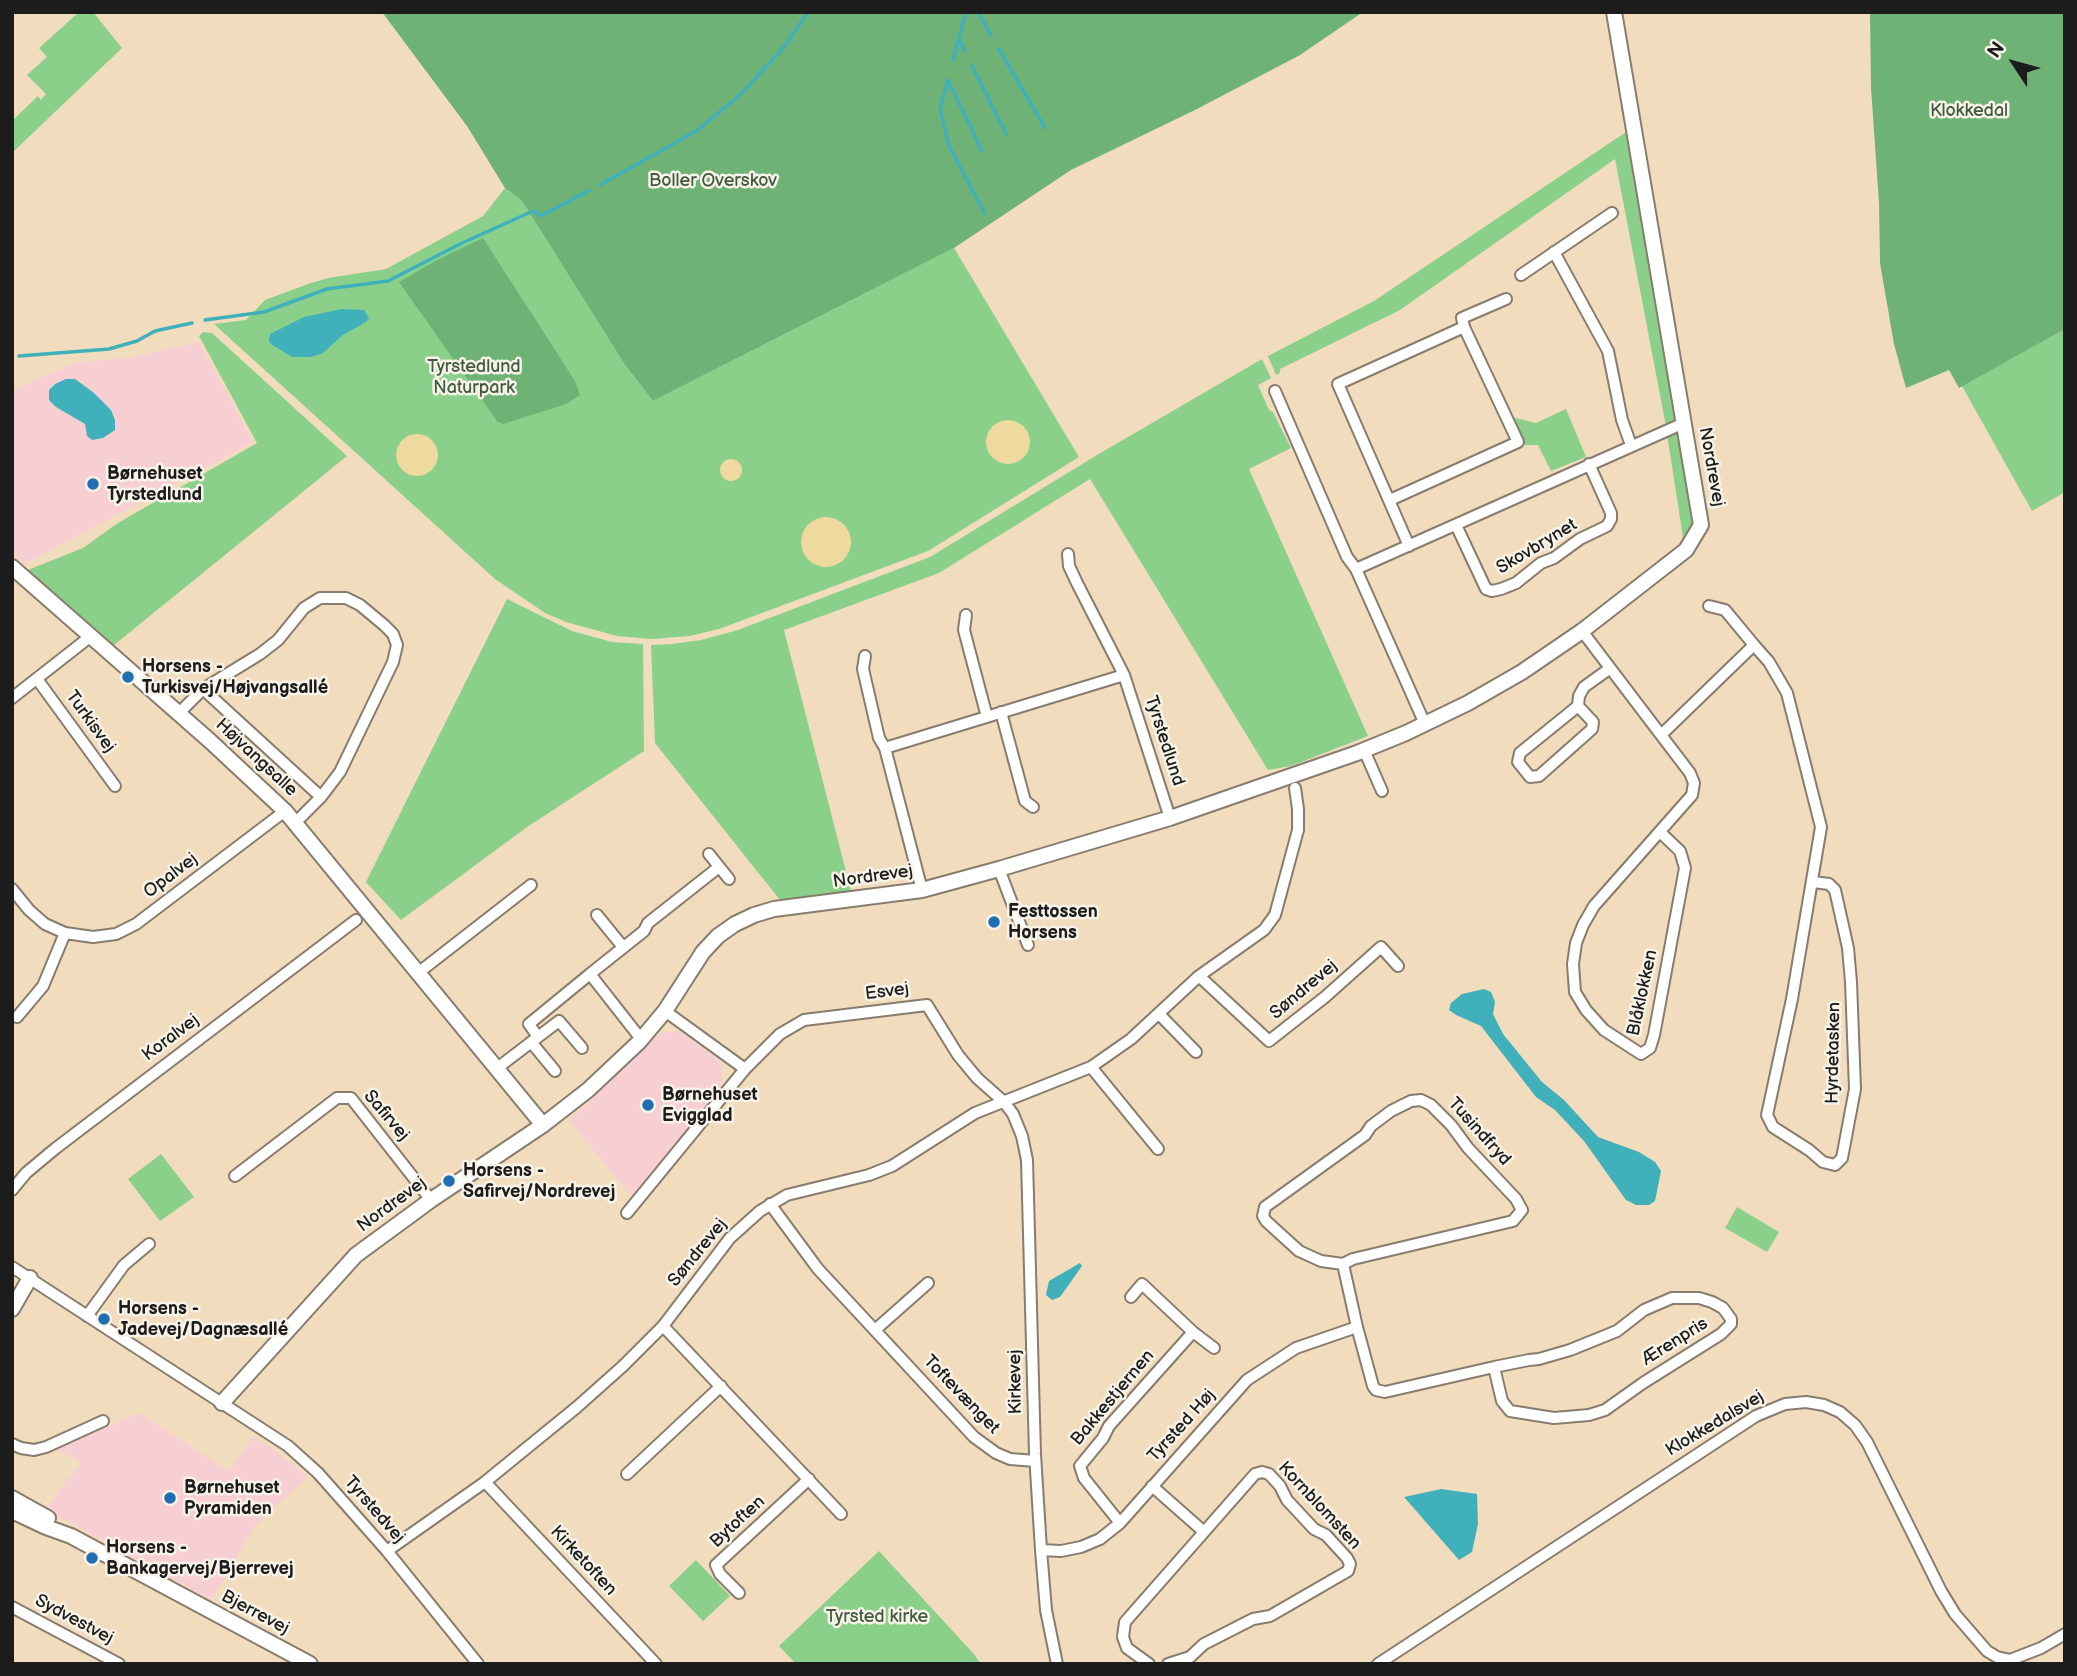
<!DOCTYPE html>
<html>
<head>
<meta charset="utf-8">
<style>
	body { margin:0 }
	#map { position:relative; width:2077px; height:1676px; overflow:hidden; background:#f2dcbe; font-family:"Balsamiq Sans",sans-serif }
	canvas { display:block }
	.frame { position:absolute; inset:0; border:14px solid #1c1c1c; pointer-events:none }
	.north { position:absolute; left:1979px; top:28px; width:70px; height:70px; -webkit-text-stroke:5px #f7f3e8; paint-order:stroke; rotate:306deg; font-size:19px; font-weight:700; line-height:28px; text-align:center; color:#1c1c1c }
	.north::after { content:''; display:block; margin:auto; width:24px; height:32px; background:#1c1c1c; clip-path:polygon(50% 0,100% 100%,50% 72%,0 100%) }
</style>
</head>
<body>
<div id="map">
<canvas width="2077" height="1676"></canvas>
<div class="frame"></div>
<div class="north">N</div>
</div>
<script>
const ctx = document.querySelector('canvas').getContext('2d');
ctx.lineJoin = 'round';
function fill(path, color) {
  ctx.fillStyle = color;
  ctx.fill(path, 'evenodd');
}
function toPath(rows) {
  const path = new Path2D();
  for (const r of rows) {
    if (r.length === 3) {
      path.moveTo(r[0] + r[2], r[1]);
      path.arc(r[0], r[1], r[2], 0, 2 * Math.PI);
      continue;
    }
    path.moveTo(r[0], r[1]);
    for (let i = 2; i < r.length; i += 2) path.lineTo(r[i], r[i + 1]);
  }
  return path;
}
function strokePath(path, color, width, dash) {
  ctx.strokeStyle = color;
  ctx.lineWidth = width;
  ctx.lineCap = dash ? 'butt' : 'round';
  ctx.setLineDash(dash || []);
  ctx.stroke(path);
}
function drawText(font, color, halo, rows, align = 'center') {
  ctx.font = font + ' "Balsamiq Sans",sans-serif';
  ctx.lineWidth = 5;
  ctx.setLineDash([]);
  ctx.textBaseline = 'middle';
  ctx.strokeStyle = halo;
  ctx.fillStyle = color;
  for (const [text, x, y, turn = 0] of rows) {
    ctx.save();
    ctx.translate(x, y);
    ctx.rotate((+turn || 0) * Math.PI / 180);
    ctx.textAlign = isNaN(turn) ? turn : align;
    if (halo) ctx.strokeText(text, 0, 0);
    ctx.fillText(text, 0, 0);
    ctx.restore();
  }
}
fill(toPath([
	[199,342,253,442,25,564,12,553,12,392,28,383,75,363,132,357],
	[679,1031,721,1061,723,1089,632,1197,569,1121,661,1033],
	[139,1413,229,1471,253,1436,280,1454,308,1477,255,1526,211,1600,47,1510,63,1485,80,1466,79,1460,56,1450]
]), '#f7cfd3');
fill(toPath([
	[79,12,93,12,122,48,12,153,12,121,38,96,41,100,46,94,27,75,47,57,39,48],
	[1626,132,1636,181,1694,520,1692,529,1684,544,1665,421,1615,159,1400,310,1280,369,1280,373,1276,375,1268,356,1374,301],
	[505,188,522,201,625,365,653,401,954,248,1079,457,928,551,719,629,690,636,651,639,617,636,566,622,545,613,495,579,214,324,246,320,265,300,308,284,328,278,386,269,483,216],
	[2065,329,2065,492,2032,511,1962,386],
	[203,332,212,333,347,456,114,645,28,570,83,548,118,523,257,443,199,336],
	[1262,359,1271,378,1258,385,1269,410,1273,412,1291,448,1249,469,1368,736,1291,766,1268,770,1090,479,939,573,784,630,851,891,780,900,655,743,651,645,672,644,701,640,738,630,930,557,1097,455],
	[1566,409,1586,457,1551,471,1538,445,1525,445,1511,417,1536,423],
	[507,599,572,631,612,642,643,644,644,751,527,827,401,920,366,882],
	[161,1154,194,1197,160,1221,128,1179],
	[1737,1207,1779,1232,1767,1252,1725,1228],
	[879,1551,973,1653,981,1664,796,1664,779,1646],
	[696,1560,730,1596,703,1621,669,1586]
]), '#8ad08a');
fill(toPath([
	[382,12,1363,12,1300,55,1197,109,1071,170,954,248,653,401,625,365,522,201,505,188,467,126],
	[1870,12,2065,12,2065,329,1959,388,1949,370,1906,388,1894,344,1880,263,1879,203,1871,88],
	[483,238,575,381,580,395,566,404,503,424,497,421,399,282,437,260]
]), '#6fb276');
fill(toPath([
	[1008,442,22],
	[417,455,21],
	[731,470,11],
	[826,542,25]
]), '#eeda9e');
fill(toPath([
	[342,309,364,310,369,318,366,322,343,335,323,353,311,357,292,357,271,344,269,341,270,334,304,317],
	[66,379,75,379,94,393,111,410,115,420,115,430,103,438,92,440,87,436,85,424,56,407,49,400,49,390,55,384],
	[1484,989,1491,992,1495,1002,1493,1014,1503,1034,1542,1082,1564,1100,1598,1137,1639,1152,1655,1162,1661,1171,1655,1201,1649,1205,1636,1205,1626,1200,1584,1141,1555,1110,1536,1097,1481,1026,1456,1015,1449,1010,1451,1003,1462,994],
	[1080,1263,1082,1266,1060,1297,1052,1300,1046,1295,1049,1281],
	[1441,1489,1477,1494,1478,1524,1472,1552,1459,1560,1404,1497]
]), '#40b0ba');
strokePath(toPath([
	[978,12,991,35],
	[960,41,965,51],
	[999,49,1045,128],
	[953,60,966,12],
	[972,66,1006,134],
	[948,80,940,109,949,146,985,214],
	[949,82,982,151],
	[600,185,698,130,741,94,784,47,808,12],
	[205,320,264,312,327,289,388,281,462,243,533,211,541,216,590,190],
	[19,356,109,349,137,341,155,331,192,323]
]), '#40b0ba', 3.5);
const minor = toPath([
	[1554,252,1608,351,1622,420,1631,445],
	[1521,275,1612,213],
	[1275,391,1347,557,1356,569,1425,724],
	[1390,500,1518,442,1464,327],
	[1456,525,1486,589,1492,591,1501,589,1516,583,1541,563,1554,558,1580,539,1607,526,1611,519,1611,513,1589,464],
	[1409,546,1338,384,1464,327,1462,318,1506,299],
	[1068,554,1069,566,1077,583,1124,675],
	[1356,569,1684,423],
	[966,615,964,630,987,717],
	[1582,631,1661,735,1754,645,1725,610,1709,606],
	[1754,645,1769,662,1787,693,1821,827,1792,999,1767,1115,1773,1127,1809,1150,1823,1162,1835,1165,1842,1158,1855,1089,1851,982,1848,948,1835,890,1829,884,1813,882],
	[865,656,863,669,879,738,885,748],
	[37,679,115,786],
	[203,689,321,797],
	[12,698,91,636],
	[1578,706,1593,722,1592,729,1539,776,1530,777,1518,762,1520,753,1578,706,1579,696,1584,687,1609,669],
	[1001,712,1025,801,1033,807],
	[179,713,203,689,260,654,278,640,304,608,320,598,346,598,360,605,384,625,393,634,397,645,393,662,340,772,321,797,296,822],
	[1364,750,1382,791],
	[1660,832,1680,851,1685,868,1654,1035,1650,1048,1641,1054,1604,1030,1586,1010,1575,992,1573,964,1576,943,1583,925,1594,906,1692,795,1694,783,1690,773,1661,735],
	[709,854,729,879],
	[999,869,1028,945],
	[12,889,29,910,45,924,65,933,93,937,116,934,136,924,285,811],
	[922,890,885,748,1124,675,1170,818],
	[597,915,623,947],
	[418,973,531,885],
	[590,974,644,931,648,923,719,867],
	[1199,976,1269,1041,1325,997,1381,947,1398,966],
	[665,1011,745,1069],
	[1159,1014,1196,1052],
	[17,1017,43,986,65,933],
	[538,1037,529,1024,590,974,641,1039],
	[531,1042,555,1071],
	[1091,1067,1158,1149],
	[496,1069,559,1021,582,1048],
	[235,1176,337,1098,351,1098,431,1200],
	[12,1190,26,1173,56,1148,356,920],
	[770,1204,818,1269,974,1437,996,1453,1010,1459,1035,1461],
	[627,1213,745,1069,780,1034,804,1020,927,1005,958,1055,977,1078,1004,1102,1013,1114,1022,1136,1027,1160,1035,1454,1041,1550,1046,1610,1057,1664],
	[1343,1264,1321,1261,1299,1251,1266,1221,1263,1216,1265,1207,1365,1135,1371,1126,1391,1111,1411,1101,1421,1100,1431,1105,1451,1125,1468,1148,1516,1199,1522,1210,1513,1221,1353,1259,1343,1264,1357,1327,1373,1386,1376,1390,1385,1392,1494,1367,1529,1360,1539,1359,1570,1350,1617,1331,1644,1310,1672,1298,1699,1298,1712,1302,1723,1308,1731,1319,1731,1324,1721,1334,1643,1383,1605,1410,1589,1415,1554,1418,1510,1411,1502,1401,1494,1367],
	[12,1267,288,1446,318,1473,387,1551,478,1664],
	[1131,1297,1142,1284,1193,1332,1214,1348],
	[87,1316,124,1265,149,1244],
	[663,1326,841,1514],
	[875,1330,928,1283],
	[12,1444,21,1448,34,1450,46,1447,103,1421],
	[627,1474,721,1386],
	[485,1482,656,1664],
	[1152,1486,1203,1531],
	[1120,1523,1084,1478,1080,1466,1103,1438,1109,1426,1193,1332],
	[1041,1550,1061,1551,1081,1547,1100,1539,1120,1523,1247,1380,1296,1348,1357,1327],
	[387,1551,485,1482,577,1407,623,1366,663,1326,730,1238,760,1211,787,1195,869,1175,892,1166,975,1113,1091,1067,1131,1039,1199,976,1264,930,1275,915,1298,830,1298,809,1295,788],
	[739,1593,720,1574,716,1565,809,1479],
	[12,1607,119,1664],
	[1149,1664,1127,1648,1123,1637,1125,1622,1255,1474,1262,1472,1269,1474,1280,1486,1287,1500,1314,1529,1326,1535,1347,1558,1350,1564,1348,1571,1270,1616,1253,1619,1204,1644,1190,1657,1168,1664],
	[1378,1664,1756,1416,1785,1404,1806,1402,1824,1405,1840,1412,1855,1425,1867,1442,1941,1591,1955,1614,1987,1651,1997,1657,2010,1660,2041,1648,2065,1634]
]);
const tertiary = toPath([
	[12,567,210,741,285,811,543,1125],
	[12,1309,30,1278],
	[222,1403,356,1255,431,1200,543,1125,588,1090,639,1042,665,1011,703,952,718,936,735,924,754,915,774,909,922,890,999,869,1170,818,1357,753,1406,733,1468,703,1522,672,1582,631,1686,550,1701,525,1614,12],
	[12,1498,48,1518],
	[12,1511,46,1527,71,1536,310,1664]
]);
strokePath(minor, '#877c6d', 14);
strokePath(tertiary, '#877c6d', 18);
strokePath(minor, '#fff', 10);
strokePath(tertiary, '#fff', 14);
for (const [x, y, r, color] of [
	[93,484,7,"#1f6fb2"],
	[128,677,7,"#1f6fb2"],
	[994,922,7,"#1f6fb2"],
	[648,1105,7,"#1f6fb2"],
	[449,1181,7,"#1f6fb2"],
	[104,1319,7,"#1f6fb2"],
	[170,1498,7,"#1f6fb2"],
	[92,1558,7,"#1f6fb2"]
]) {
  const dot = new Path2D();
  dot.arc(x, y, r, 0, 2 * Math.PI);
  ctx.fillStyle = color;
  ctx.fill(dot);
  strokePath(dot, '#f7f3e8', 2.5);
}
drawText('18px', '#425b42', '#f7f3e8', [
	["Klokkedal",1969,111],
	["Boller Overskov",713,181],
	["Tyrstedlund",474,367],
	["Naturpark",474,388],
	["Tyrsted kirke",877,1617]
]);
drawText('18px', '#1c1c1c', '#f7f3e8', [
	["Nordrevej",1711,467,80],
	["Skovbrynet",1537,547,-31],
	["Turkisvej",90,722,54],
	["Tyrstedlund",1164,741,72],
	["Højvangsalle",256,758,43],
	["Opalvej",171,876,-37],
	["Nordrevej",873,877,-8],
	["Søndrevej",1304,990,-40],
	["Esvej",887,992,-7],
	["Blåklokken",1643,993,-78],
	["Koralvej",171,1038,-37],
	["Hyrdetasken",1834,1053,-89],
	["Safirvej",386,1116,50],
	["Tusindfryd",1479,1132,48],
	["Nordrevej",392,1205,-36],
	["Søndrevej",698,1253,-51],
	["Ærenpris",1675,1342,-32],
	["Kirkevej",1016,1382,-91],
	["Toftevænget",961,1395,46],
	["Bakkestjernen",1113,1398,-50],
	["Klokkedalsvej",1715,1424,-31],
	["Tyrsted Høj",1182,1426,-48],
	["Kornblomsten",1319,1506,47],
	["Tyrstedvej",374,1510,49],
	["Bytoften",738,1522,-43],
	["Kirketoften",583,1561,47],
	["Bjerrevej",255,1613,28],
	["Sydvestvej",74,1620,28]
]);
drawText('bold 18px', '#1c1c1c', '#f7f3e8', [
	["Børnehuset",107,474],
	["Tyrstedlund",107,495],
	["Horsens -",142,667],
	["Turkisvej/Højvangsallé",142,688],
	["Festtossen",1008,912],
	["Horsens",1008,933],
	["Børnehuset",662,1095],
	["Evigglad",662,1116],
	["Horsens -",463,1171],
	["Safirvej/Nordrevej",463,1192],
	["Horsens -",118,1309],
	["Jadevej/Dagnæsallé",118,1330],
	["Børnehuset",184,1488],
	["Pyramiden",184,1509],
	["Horsens -",106,1548],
	["Bankagervej/Bjerrevej",106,1569]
], 'left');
</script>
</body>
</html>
